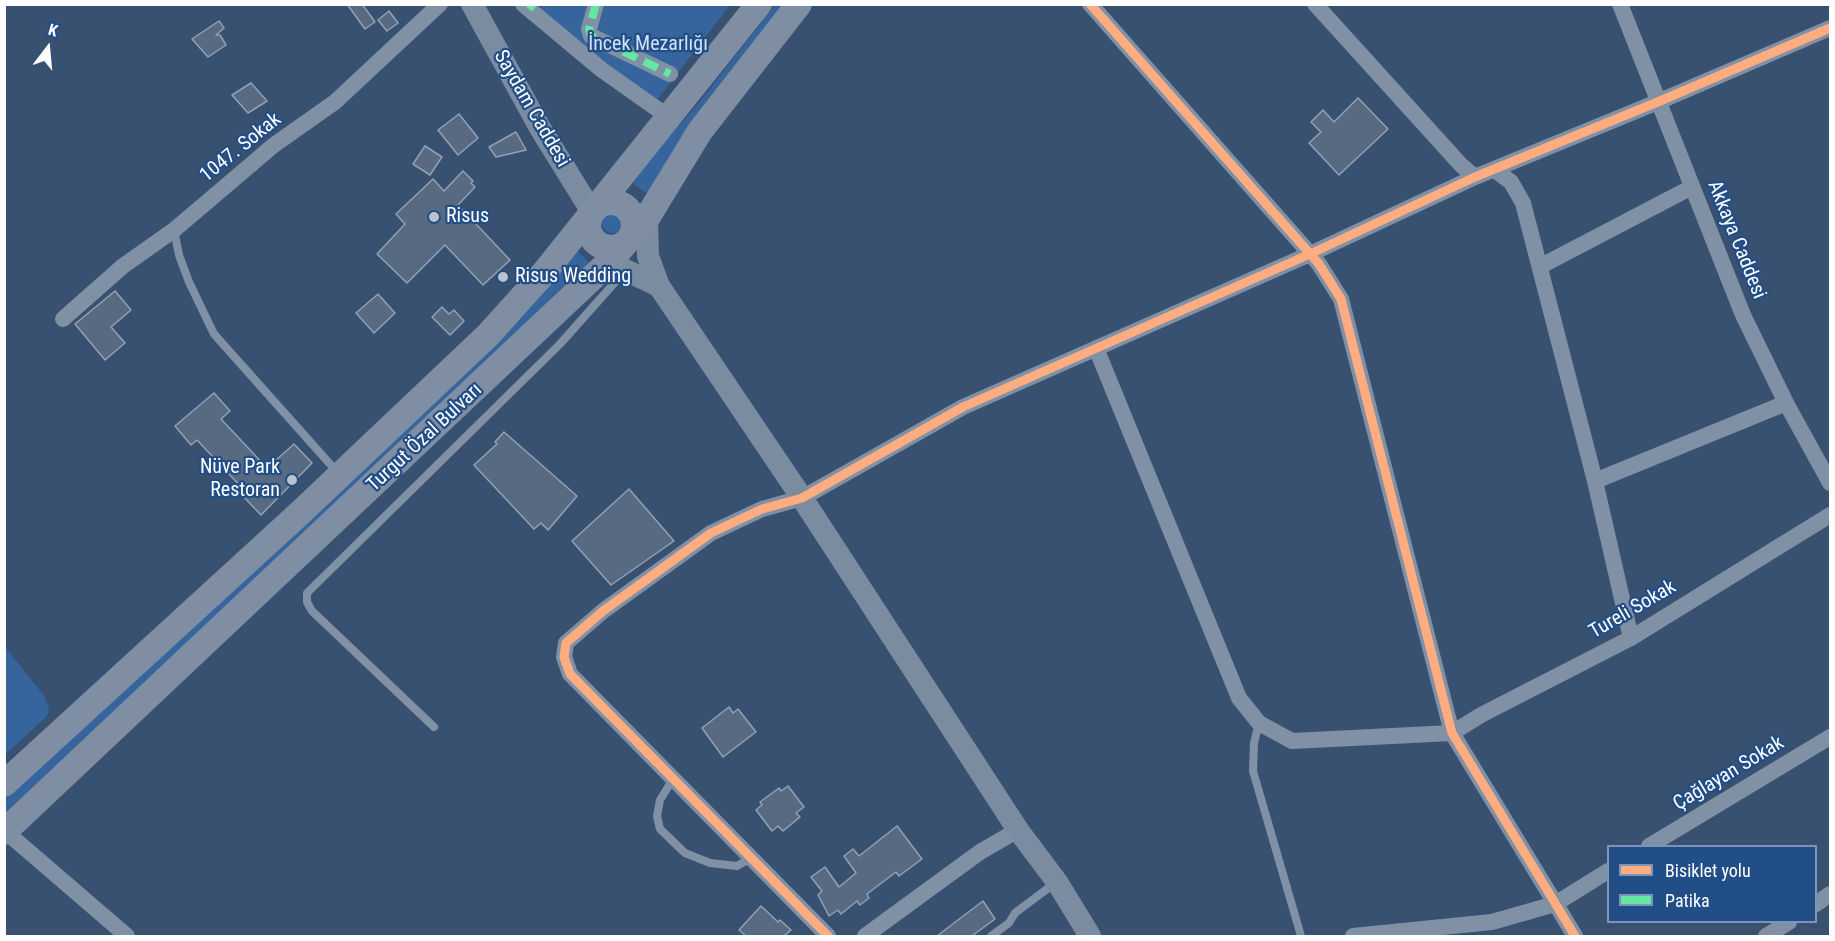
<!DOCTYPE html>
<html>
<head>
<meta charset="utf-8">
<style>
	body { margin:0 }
	#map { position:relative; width:1835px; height:941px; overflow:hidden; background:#395170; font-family:"Roboto Condensed",sans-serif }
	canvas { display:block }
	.frame { position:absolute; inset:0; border:6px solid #fff; pointer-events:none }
	.legend { position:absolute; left:1607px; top:845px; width:210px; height:78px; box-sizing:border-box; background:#224e87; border:2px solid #7a95b7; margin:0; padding:8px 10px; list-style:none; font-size:18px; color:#fff }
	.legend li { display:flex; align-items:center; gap:12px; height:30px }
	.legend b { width:30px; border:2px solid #7a95b7 }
	.north { position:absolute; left:18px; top:18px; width:60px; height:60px; -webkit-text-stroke:4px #224e87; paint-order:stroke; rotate:16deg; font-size:16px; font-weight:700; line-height:24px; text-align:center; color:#fff }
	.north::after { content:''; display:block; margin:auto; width:21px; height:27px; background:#fff; clip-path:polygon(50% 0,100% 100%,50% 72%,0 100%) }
</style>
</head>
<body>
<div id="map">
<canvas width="1835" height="941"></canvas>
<div class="frame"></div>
<ul class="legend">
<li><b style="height:8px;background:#ffac80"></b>Bisiklet yolu</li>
<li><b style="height:8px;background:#66e7a1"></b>Patika</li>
</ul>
<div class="north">K</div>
</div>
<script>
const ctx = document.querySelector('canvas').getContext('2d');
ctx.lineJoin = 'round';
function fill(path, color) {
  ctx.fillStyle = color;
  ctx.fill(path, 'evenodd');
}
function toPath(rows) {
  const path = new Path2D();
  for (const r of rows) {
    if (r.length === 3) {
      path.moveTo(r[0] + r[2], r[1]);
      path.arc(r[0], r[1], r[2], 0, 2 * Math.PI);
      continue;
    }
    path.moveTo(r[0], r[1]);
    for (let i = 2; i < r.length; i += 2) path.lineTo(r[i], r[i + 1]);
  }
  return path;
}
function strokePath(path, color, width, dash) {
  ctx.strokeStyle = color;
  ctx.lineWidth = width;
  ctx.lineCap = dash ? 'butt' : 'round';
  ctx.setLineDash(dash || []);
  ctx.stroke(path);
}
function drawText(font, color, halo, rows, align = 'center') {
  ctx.font = font + ' "Roboto Condensed",sans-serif';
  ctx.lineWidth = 4.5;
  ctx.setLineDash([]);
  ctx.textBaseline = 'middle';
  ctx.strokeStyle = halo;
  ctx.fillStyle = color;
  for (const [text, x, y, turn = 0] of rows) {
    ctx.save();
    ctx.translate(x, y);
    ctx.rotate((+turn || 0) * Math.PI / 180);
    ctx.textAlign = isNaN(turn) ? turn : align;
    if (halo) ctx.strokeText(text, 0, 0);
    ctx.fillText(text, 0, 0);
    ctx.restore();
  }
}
fill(toPath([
	[544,4,730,5,657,100,588,51,539,9],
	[775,5,787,5,647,194,629,180,694,109],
	[613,221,12],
	[573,247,591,264,558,291,481,370,5,813,5,799,478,361,540,297],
	[5,647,45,697,49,711,46,717,5,755]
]), '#36659d');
const building = toPath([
	[347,4,362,4,375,22,365,29,347,4],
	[389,11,398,23,387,31,378,20,389,11],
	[219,21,224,28,216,35,220,35,226,45,208,57,192,39,219,21],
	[251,83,267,101,248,113,232,95,251,83],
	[1358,98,1388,129,1339,175,1309,143,1321,132,1311,122,1323,110,1334,122,1358,98],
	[459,114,478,138,458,155,438,130,459,114],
	[516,132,526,150,496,157,489,147,516,132],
	[425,146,442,157,430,175,413,164,425,146],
	[463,171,473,181,471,183,475,187,458,205,510,260,483,285,445,245,407,283,377,254,405,224,396,214,433,179,444,191,463,171],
	[115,291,131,310,111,327,125,343,105,360,75,324,115,291],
	[378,294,395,313,374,333,356,313,378,294],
	[442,307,449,314,454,310,464,321,450,335,432,317,442,307],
	[214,393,230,411,221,419,267,468,294,444,312,463,261,515,240,493,244,490,197,440,191,445,175,426,214,393],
	[504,432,577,496,548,530,541,523,534,529,474,465,497,444,495,442,504,432],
	[629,489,674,541,611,585,572,541,629,489],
	[729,707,733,713,738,709,756,732,723,757,702,728,729,707],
	[788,786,804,807,796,813,800,817,783,831,778,826,772,831,756,810,762,805,760,802,779,788,781,791,788,786],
	[897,826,922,859,899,876,896,872,867,894,869,898,860,905,857,901,841,914,838,910,829,916,818,895,822,891,811,877,825,867,839,887,856,873,844,856,853,849,859,856,897,826],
	[983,901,995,919,972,936,937,936,983,901],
	[761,906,778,922,780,920,791,930,784,936,746,936,739,930,761,906]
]);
fill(building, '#576a82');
strokePath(building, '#93a1b4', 1.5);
strokePath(toPath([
	[174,230,179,255,189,282,214,334,338,473],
	[1259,723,1254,743,1253,771,1301,936],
	[434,727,312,611,307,602,307,593,560,344,625,271],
	[673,779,660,800,657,816,660,829,685,853,710,863,737,866,751,858],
	[991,936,1009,923,1015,913,1055,883]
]), '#8091a6', 8);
strokePath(toPath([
	[523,4,602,70,670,118],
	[596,4,589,29,591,36,670,74],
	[1090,4,1319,264,1341,299,1452,733,1575,936],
	[1315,4,1461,165,1475,177],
	[1620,4,1743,315,1786,403,1830,483],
	[1495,170,1511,182,1523,203,1595,481,1631,638],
	[1541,266,1692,187],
	[63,319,123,266,174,230,274,145,335,102,440,4],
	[1096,348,1239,698,1259,723,1292,741,1452,733,1481,715,1631,638,1830,515],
	[1595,481,1786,403],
	[5,831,127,936],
	[1649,846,1830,737],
	[1816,904,1830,894],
	[828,936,570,674,564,657,566,643,603,611,711,533,762,509,802,498,963,407,1310,254,1475,177,1660,101,1830,28],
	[865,936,980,852,1018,830],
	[1353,936,1492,922,1555,904,1608,871],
	[1766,936,1789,922]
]), '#8091a6', 16);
strokePath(toPath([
	[472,4,540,128,592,212],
	[647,218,648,256,659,286,802,498,1018,830,1057,882,1090,936],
	[611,260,625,270,659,286]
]), '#7b8ca1', 22);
strokePath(toPath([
	[611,225,23],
	[4,784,301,512,488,335,543,274,759,4],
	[4,832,611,260,647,218,700,131,799,4]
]), '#7f8ea3', 26);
strokePath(toPath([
	[596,4,589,29,591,36,670,74],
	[529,9,533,4]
]), '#66e7a1', 8, [15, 8]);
strokePath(toPath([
	[1090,4,1319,264,1341,299,1452,733,1575,936],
	[828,936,570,674,564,657,566,643,603,611,711,533,762,509,802,498,963,407,1310,254,1475,177,1660,101,1830,28]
]), '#ffac80', 9);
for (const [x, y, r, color] of [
	[434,217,6,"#bac2cd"],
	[503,277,6,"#bac2cd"],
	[292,480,6,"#bac2cd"]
]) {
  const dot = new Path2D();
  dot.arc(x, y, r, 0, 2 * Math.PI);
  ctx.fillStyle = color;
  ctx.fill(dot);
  strokePath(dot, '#224e87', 2);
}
drawText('20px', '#d1e2f7', '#224e87', [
	["İncek Mezarlığı",648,45]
]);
drawText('20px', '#fff', '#224e87', [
	["Saydam Caddesi",531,109,60],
	["1047. Sokak",241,148,-39],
	["Akkaya Caddesi",1736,240,68],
	["Turgut Özal Bulvarı",425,438,-43],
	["Tureli Sokak",1633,610,-30],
	["Çağlayan Sokak",1729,774,-31]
]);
drawText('20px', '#fff', '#224e87', [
	["Risus",446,217],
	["Risus Wedding",515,277],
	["Nüve Park",280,468,"right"],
	["Restoran",280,491,"right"]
], 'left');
</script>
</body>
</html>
